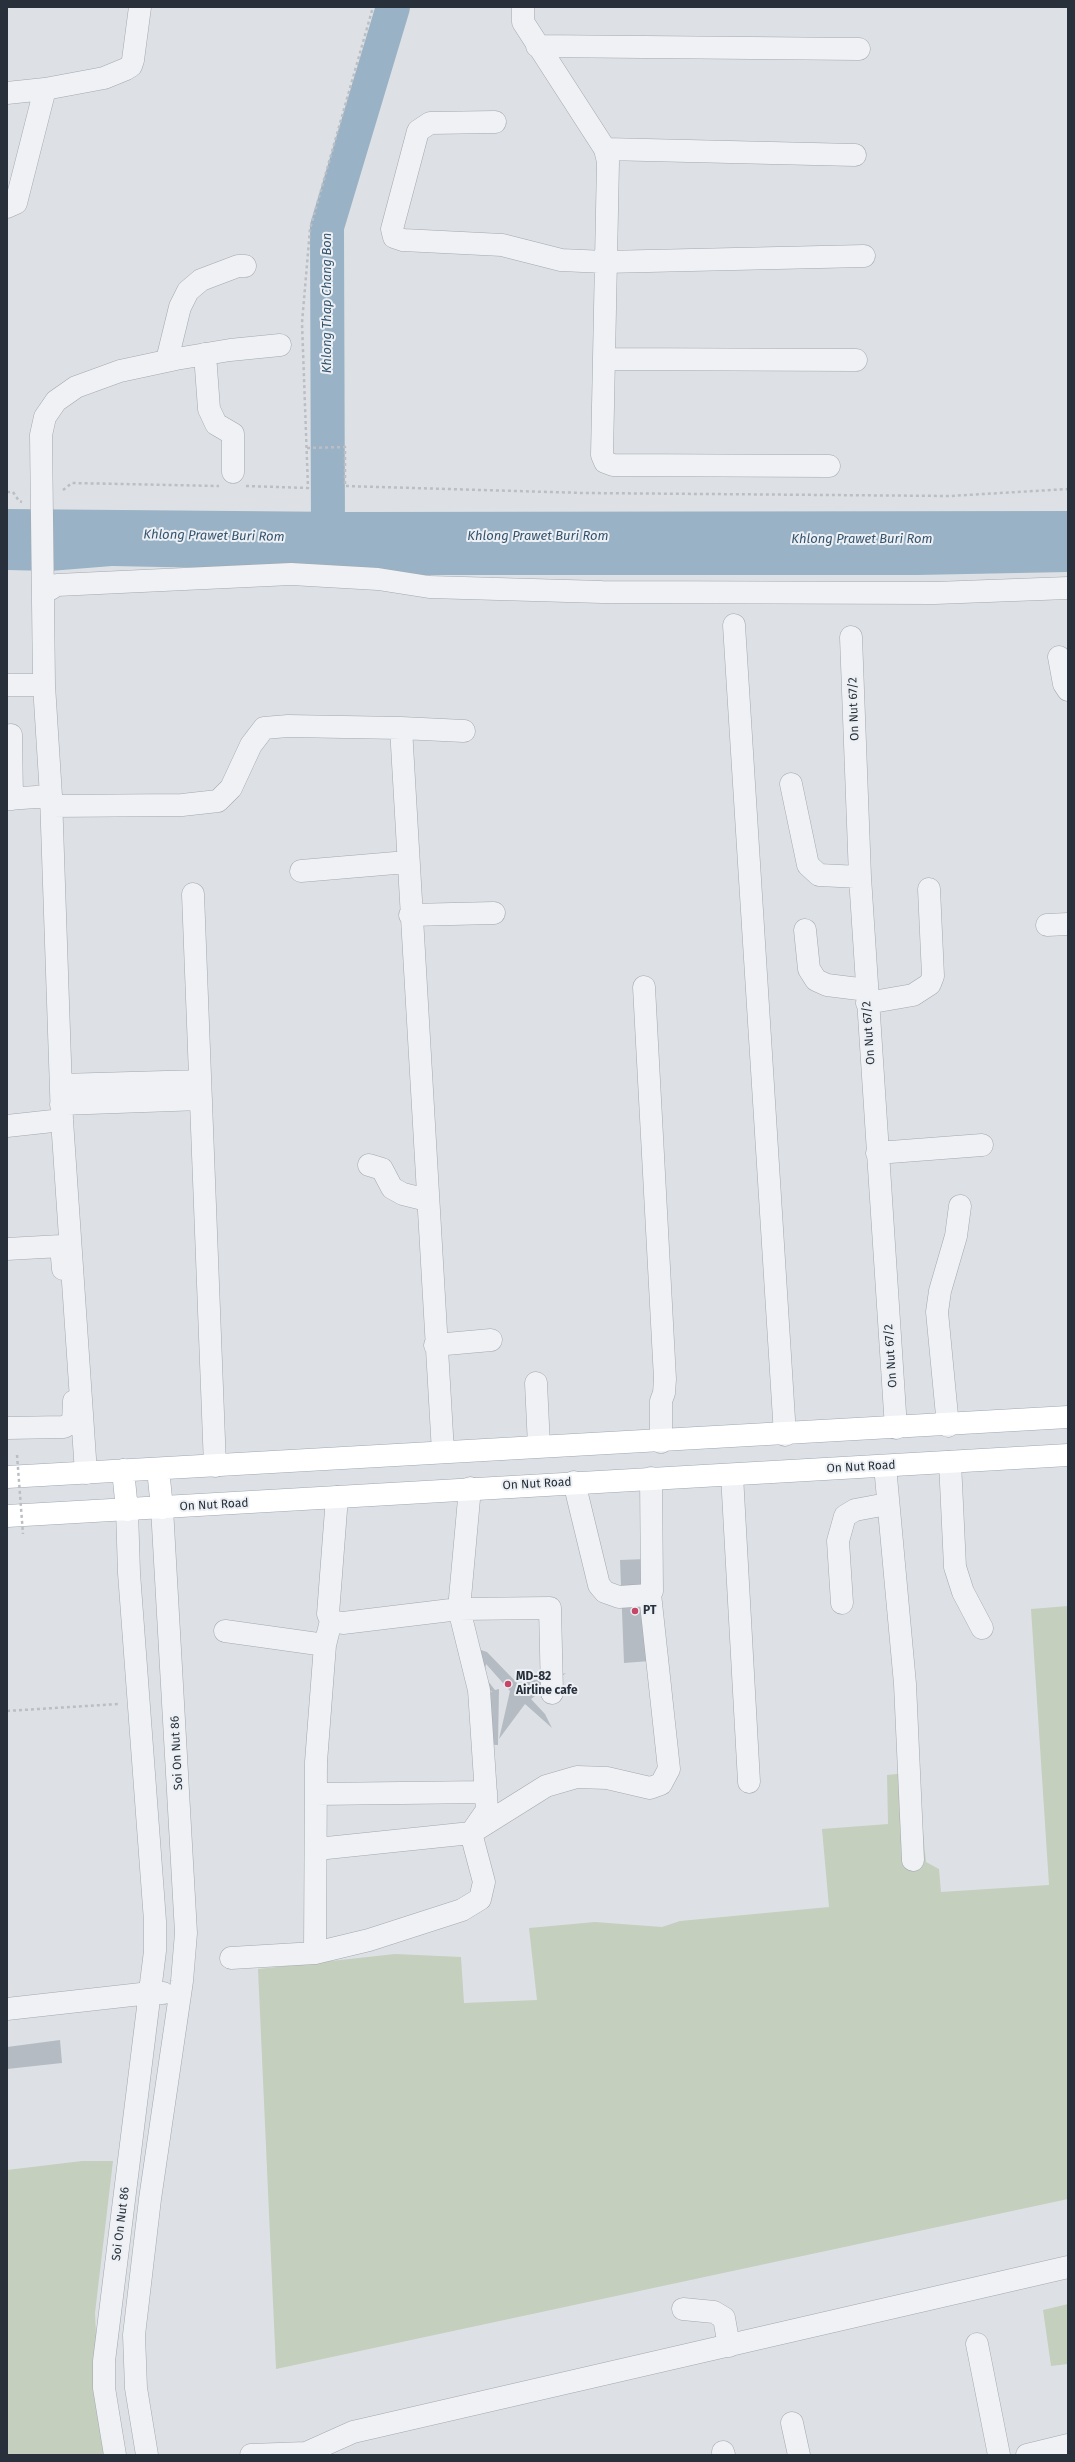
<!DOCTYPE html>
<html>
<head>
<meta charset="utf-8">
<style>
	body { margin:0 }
	#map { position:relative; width:1075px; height:2462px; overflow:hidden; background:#dde1e6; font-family:"Fira Sans",sans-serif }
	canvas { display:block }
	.frame { position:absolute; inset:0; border:8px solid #27303b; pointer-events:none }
</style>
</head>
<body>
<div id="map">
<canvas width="1075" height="2462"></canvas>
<div class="frame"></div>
</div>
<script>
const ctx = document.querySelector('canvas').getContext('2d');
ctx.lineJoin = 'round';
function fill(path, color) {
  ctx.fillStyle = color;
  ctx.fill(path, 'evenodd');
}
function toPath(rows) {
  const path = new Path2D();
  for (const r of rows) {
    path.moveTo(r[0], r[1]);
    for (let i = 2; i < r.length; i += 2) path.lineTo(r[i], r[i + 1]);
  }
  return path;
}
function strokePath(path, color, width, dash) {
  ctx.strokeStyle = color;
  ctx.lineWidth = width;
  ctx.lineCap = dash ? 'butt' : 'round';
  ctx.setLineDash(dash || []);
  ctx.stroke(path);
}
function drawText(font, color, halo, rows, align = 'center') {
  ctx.font = font + ' "Fira Sans",sans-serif';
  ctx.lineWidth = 4;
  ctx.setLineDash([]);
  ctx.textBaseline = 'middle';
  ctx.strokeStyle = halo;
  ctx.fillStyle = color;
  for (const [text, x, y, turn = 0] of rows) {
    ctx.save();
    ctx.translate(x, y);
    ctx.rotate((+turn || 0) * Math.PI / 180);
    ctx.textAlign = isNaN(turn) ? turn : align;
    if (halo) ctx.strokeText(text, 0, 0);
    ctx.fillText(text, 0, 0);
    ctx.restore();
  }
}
fill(toPath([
	[1068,1606,1068,2199,276,2369,258,1969,395,1954,461,1957,464,2003,537,2000,529,1928,595,1922,662,1927,680,1921,829,1907,822,1829,888,1824,887,1775,917,1772,926,1862,939,1869,941,1892,1049,1885,1031,1609],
	[82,2161,113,2161,95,2313,101,2437,105,2455,7,2455,7,2170],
	[1068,2304,1068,2364,1051,2366,1043,2310]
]), '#c4cfbe');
fill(toPath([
	[7,509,347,512,1068,511,1068,572,917,575,353,575,311,570,112,566,50,571,7,570]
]), '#99b2c5');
strokePath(toPath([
	[328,537,327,227,393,7]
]), '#99b2c5', 34);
fill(toPath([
	[646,1559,650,1661,624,1663,620,1560],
	[478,1649,487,1652,518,1684,566,1673,531,1699,545,1714,552,1728,525,1704,499,1739,510,1691,486,1664,484,1676,495,1690,499,1689,498,1745,480,1744,474,1698,492,1692,480,1678,480,1662,483,1661],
	[60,2040,62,2063,7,2069,7,2047]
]), '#b4bbc2');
const minor = toPath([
	[523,7,523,22,605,149,608,162,602,455,605,462,613,465,829,466],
	[537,46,859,49],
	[7,93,45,89,104,78,126,69,131,66,133,60,140,7],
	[495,122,430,123,418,131,392,229,394,237,403,240,502,245,561,260,605,262,864,256],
	[605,149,855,155],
	[7,207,16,203,45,89],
	[205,354,209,409,216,424,233,434,233,472],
	[604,359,856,360],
	[167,360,180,307,188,291,201,280,238,266,245,266],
	[44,593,57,585,291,574,378,579,429,587,602,592,935,593,1068,588],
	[734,625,785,1435],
	[851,637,860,877,896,1428],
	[1059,657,1064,684,1068,690],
	[7,685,44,685],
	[401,728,464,731],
	[11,735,12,799],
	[791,784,808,865,819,875,860,877],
	[7,799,51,796],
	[51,806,182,805,218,801,231,788,251,745,264,728,288,726,401,728,443,1452],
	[301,871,407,862],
	[193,894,215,1466],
	[410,915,494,913],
	[1047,925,1068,924],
	[805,930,809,969,816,980,827,985,867,990],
	[644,987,665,1379,664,1393,661,1401,661,1442],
	[867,1003,913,995,930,984,933,976,929,889],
	[61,1085,200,1081],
	[61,1104,201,1099],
	[7,1126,62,1120],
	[877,1153,982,1145],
	[369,1165,382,1169,392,1188,403,1194,427,1200],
	[7,1249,61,1246,63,1269],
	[435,1345,491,1340],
	[536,1383,539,1446],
	[948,1426,937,1312,940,1291,956,1236,960,1206],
	[7,1428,64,1427,73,1422,74,1401],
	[950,1462,955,1567,963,1592,982,1628],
	[885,1466,905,1684,913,1860],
	[86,1473,62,1120,51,796,44,685,41,435,45,417,56,401,76,387,120,371,176,359,230,350,280,345],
	[732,1475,749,1782],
	[574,1482,599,1585,605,1592,619,1597,648,1595,652,1591,651,1478],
	[337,1497,328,1614,331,1621,343,1623,459,1609,470,1488],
	[842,1603,838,1541,845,1516,855,1510,887,1504],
	[225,1631,325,1645],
	[316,1794,486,1792],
	[317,1849,471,1833,546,1786,577,1777,607,1778,650,1788,661,1784,669,1769,650,1594],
	[315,1953,316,1762,325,1645,331,1621],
	[231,1958,315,1953,369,1940,462,1910,480,1899,484,1882,471,1833,487,1810,479,1690,459,1609,550,1608,552,1693],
	[7,2009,150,1993,163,1993],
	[683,2309,714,2312,724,2318,729,2346],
	[977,2344,999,2455],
	[792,2423,799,2455],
	[723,2452,724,2455],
	[115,2455,104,2388,104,2361,155,1951,155,1921,129,1573,127,1510],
	[147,2455,136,2388,134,2335,150,2199,182,1981,186,1933,162,1508],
	[251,2455,306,2453,353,2432,1068,2267],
	[1027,2455,1068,2445]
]);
const major = toPath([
	[158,1469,162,1508],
	[123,1470,127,1510],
	[7,1477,1068,1417],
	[7,1516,1068,1455]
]);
strokePath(minor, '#a3a8af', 23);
strokePath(major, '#9da7b1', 23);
strokePath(toPath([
	[307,448,345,447,345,486,584,493,950,496,1068,489],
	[246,486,308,488,302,323,310,229,373,7],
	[63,490,72,483,219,486],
	[7,492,13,492,19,501,22,502],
	[7,1711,118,1704]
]), '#bbbfc4', 2.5, [3, 3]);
strokePath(minor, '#eff1f4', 22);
strokePath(major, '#fff', 22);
strokePath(toPath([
	[17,1455,23,1534]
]), '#bbbfc4', 2.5, [3, 3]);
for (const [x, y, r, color] of [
	[635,1611,4,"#c64666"],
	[508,1684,4,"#c64666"]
]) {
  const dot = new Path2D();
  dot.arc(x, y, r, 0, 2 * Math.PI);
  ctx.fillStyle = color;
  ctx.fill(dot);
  strokePath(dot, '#ecf0f4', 1.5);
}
drawText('12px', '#27303b', '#ecf0f4', [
	["On Nut 67/2",854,709,-92],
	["On Nut 67/2",869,1033,-94],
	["On Nut 67/2",891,1356,-94],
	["On Nut Road",861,1467,-3],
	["On Nut Road",537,1484,-3],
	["On Nut Road",214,1505,-3],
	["Soi On Nut 86",177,1753,-93],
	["Soi On Nut 86",121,2224,-83]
]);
drawText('bold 12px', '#27303b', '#ecf0f4', [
	["PT",643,1611],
	["MD-82",516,1677],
	["Airline cafe",516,1691]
], 'left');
drawText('italic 13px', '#34536d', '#ecf0f4', [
	["Khlong Thap Chang Bon",327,303,-90],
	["Khlong Prawet Buri Rom",214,536,1],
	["Khlong Prawet Buri Rom",538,536],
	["Khlong Prawet Buri Rom",862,539]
]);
</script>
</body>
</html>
